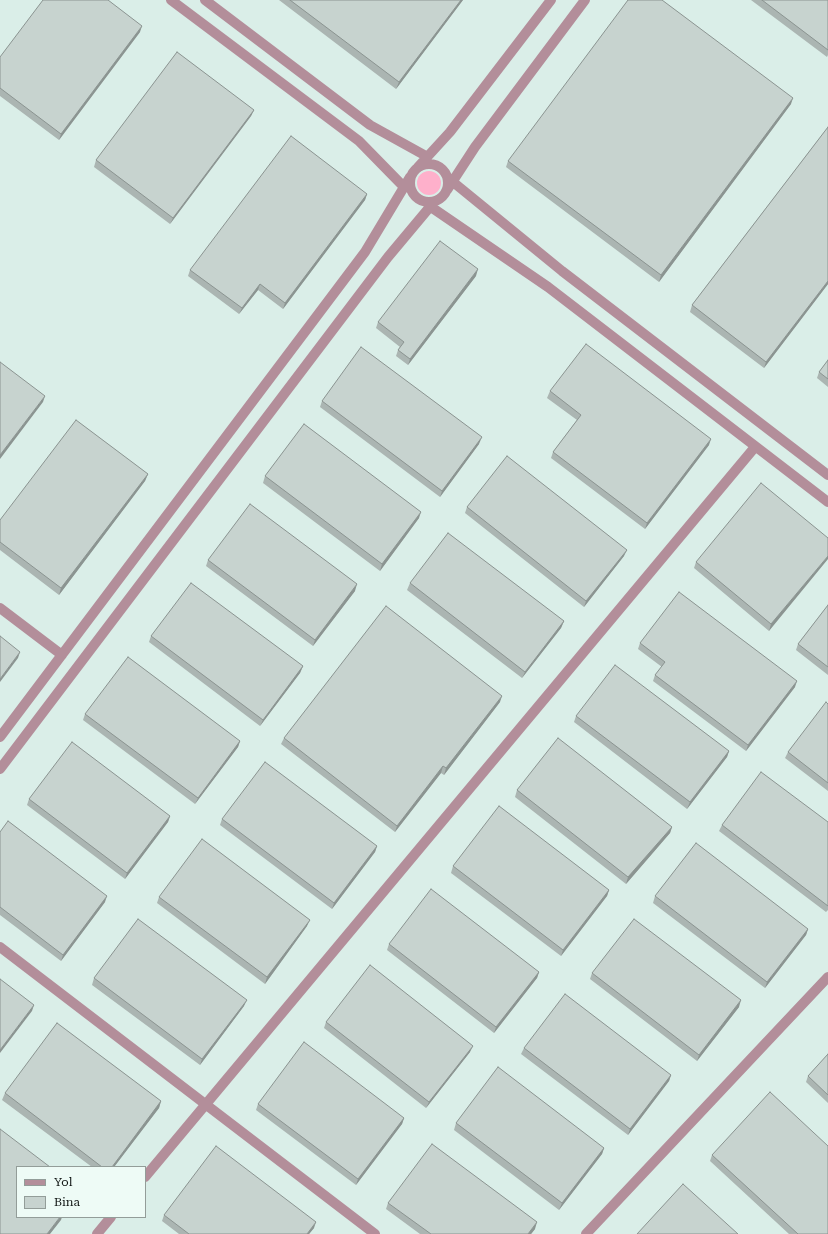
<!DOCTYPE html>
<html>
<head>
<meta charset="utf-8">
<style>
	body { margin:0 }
	#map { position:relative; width:828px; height:1234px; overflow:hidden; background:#eefbf6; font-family:"Roboto Serif",serif }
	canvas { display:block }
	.legend { position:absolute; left:16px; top:1166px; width:130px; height:52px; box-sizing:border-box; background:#eefbf6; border:1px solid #939d99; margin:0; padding:5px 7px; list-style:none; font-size:12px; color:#0b100e }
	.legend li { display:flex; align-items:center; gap:8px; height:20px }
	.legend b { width:20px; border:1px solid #939d99 }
</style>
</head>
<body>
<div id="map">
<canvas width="828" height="1234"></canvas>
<ul class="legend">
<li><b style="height:5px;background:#b38e9a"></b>Yol</li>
<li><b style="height:11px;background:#c7d3cf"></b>Bina</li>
</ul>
</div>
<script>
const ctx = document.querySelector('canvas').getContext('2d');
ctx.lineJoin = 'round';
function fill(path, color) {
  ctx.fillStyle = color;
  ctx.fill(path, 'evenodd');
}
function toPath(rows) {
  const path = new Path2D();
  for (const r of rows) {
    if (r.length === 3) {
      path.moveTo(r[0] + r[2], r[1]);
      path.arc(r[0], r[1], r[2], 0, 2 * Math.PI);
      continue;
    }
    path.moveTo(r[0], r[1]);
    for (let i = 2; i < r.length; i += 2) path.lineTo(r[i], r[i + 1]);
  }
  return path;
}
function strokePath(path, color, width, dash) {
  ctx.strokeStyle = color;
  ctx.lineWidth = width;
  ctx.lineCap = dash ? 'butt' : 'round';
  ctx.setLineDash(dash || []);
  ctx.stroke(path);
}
fill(toPath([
	[0,0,828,0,828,1234,0,1234],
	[17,1167,145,1167,145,1217,17,1217]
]), '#daeee8');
fill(toPath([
	[429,183,12]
]), '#feb0cb');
strokePath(toPath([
	[171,0,359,141,404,187],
	[205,0,370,125,426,156],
	[429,183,19],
	[418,167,450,132,551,0],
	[453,182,562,271,828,475],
	[447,190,475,147,585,0],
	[431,207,548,287,828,502],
	[0,608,62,655],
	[0,737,365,252,410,177],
	[0,769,388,257,434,202],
	[0,947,375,1234],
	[145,1177,755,447],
	[97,1234,111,1217],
	[586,1234,828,977]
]), '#b38e9a', 10);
fill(toPath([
	[279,0,463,0,396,89],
	[751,0,828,0,828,55,827,57],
	[140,32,59,140,0,96,0,57],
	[791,104,659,282,506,167,508,161],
	[254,110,251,116,170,224,94,167,96,160],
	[828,127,828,284,764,368,690,312,692,305],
	[367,194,365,200,283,309,258,290,239,314,188,276,190,270],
	[476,276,408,365,396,356,398,350,400,347,376,328,378,322],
	[828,360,828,387,817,378,819,372],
	[550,391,709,445,645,529,551,458,553,452,577,420,547,398],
	[322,401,479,444,440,497,320,407],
	[148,474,145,481,59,595,0,550,0,520],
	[265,476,419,518,380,571,263,483],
	[467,507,624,556,584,607,465,513],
	[828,538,769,631,694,568,696,562],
	[208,560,355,591,313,646,206,566],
	[410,583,564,621,561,628,522,678,407,590],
	[828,605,828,675,796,650,798,644],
	[151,636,303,666,300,673,260,726,149,642],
	[640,643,795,687,746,751,653,681,655,675,662,667,638,649],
	[500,702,444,775,441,773,395,832,281,744,284,738],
	[828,704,828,791,785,758,788,752],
	[85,714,240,741,238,747,195,804,83,720],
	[576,716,729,751,727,757,687,809,574,722],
	[517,790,672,827,670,833,626,884,515,797],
	[29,799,170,816,168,822,125,879,27,805],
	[222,819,377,846,375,852,332,909,220,825],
	[828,822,828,910,826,912,719,831,722,825],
	[0,832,105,902,61,961,0,915],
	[453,866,609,890,607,896,561,956,451,873],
	[655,896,808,929,806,935,765,988,653,903],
	[159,897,307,926,265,984,157,903],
	[389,944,539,972,537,978,494,1033,387,950],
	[592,973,739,1007,697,1061,590,979],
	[94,978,244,1006,200,1065,92,985],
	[326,1022,470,1052,426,1108,324,1028],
	[524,1048,671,1075,669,1081,628,1135,521,1054],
	[828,1054,828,1103,806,1082,808,1076],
	[5,1093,161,1101,159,1108,114,1167,92,1167,2,1100],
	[258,1104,404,1118,402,1124,356,1185,256,1110],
	[456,1123,604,1148,602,1154,559,1210,454,1130],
	[712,1155,828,1234,789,1234,710,1161],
	[388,1203,535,1229,531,1234,420,1234,386,1209],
	[164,1215,314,1228,309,1234,179,1234,162,1221]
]), '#abb5b2');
fill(toPath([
	[461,0,463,0,396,89,399,82],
	[142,26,140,32,59,140,61,134],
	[793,98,791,104,659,282,661,275],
	[254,110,251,116,170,224,173,218],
	[367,194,365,200,283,309,285,303],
	[478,269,476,276,408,365,410,359],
	[828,281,828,284,764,368,766,362],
	[260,284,258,290,239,314,242,308],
	[45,396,43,402,0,459,0,455],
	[482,437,479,444,440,497,442,491],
	[711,439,709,445,645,529,647,523],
	[148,474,145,481,59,595,61,588],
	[421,512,419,518,380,571,382,564],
	[627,550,624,556,584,607,586,601],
	[828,556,828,559,769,631,771,624],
	[357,584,355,591,313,646,315,640],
	[564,621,561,628,522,678,525,672],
	[20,652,18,658,0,682,0,679],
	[303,666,300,673,260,726,263,720],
	[797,681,795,687,746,751,748,745],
	[502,696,500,702,444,775,446,768],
	[240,741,238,747,195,804,198,798],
	[729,751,727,757,687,809,690,802],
	[443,766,441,773,395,832,397,826],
	[170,816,168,822,125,879,127,873],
	[672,827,670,833,626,884,628,877],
	[377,846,375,852,332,909,334,903],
	[609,890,607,896,561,956,563,950],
	[107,896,105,902,61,961,63,955],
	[310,920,307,926,265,984,267,977],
	[808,929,806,935,765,988,767,982],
	[539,972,537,978,494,1033,496,1027],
	[247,1000,244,1006,200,1065,202,1059],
	[741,1000,739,1007,697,1061,699,1055],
	[34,1005,32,1011,0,1053,0,1050],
	[473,1046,470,1052,426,1108,429,1102],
	[671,1075,669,1081,628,1135,630,1129],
	[161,1101,159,1108,114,1167,112,1167],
	[404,1118,402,1124,356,1185,358,1179],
	[604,1148,602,1154,559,1210,562,1203],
	[60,1217,62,1217,61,1220,50,1234,47,1234],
	[316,1222,314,1228,309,1234,307,1234],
	[537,1222,535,1229,531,1234,528,1234]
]), '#8b9491');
const building = toPath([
	[43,0,108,0,142,26,61,134,0,88,0,57,43,0],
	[290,0,461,0,399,82,290,0],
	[628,0,662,0,793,98,661,275,508,161,628,0],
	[762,0,828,0,828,50,762,0],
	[177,52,254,110,173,218,96,160,177,52],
	[828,127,828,281,766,362,692,305,828,127],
	[291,136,367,194,285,303,260,284,242,308,190,270,291,136],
	[440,241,478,269,410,359,398,350,404,342,378,322,440,241],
	[586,344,711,439,647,523,553,452,581,415,550,391,586,344],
	[361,347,482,437,442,491,322,401,361,347],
	[828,360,828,379,819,372,828,360],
	[0,362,45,396,0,455,0,362],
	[76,420,148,474,61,588,0,542,0,520,76,420],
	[304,424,421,512,382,564,265,476,304,424],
	[507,456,627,550,586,601,467,507,507,456],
	[761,483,828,538,828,556,771,624,696,562,761,483],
	[250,504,357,584,315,640,208,560,250,504],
	[448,533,564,621,525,672,410,583,448,533],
	[191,583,303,666,263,720,151,636,191,583],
	[679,592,797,681,748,745,655,675,665,662,640,643,679,592],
	[828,605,828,667,798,644,828,605],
	[386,606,502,696,446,768,443,766,397,826,284,738,386,606],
	[0,636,20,652,0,679,0,636],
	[128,657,240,741,198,798,85,714,128,657],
	[615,665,729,751,690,802,576,716,615,665],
	[826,702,828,704,828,783,788,752,826,702],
	[558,738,672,827,628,877,517,790,558,738],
	[72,742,170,816,127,873,29,799,72,742],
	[265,762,377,846,334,903,222,819,265,762],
	[761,772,828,822,828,906,722,825,761,772],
	[499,806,609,890,563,950,453,866,499,806],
	[8,821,107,896,63,955,0,907,0,832,8,821],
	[202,839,310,920,267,977,159,897,202,839],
	[696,843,808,929,767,982,655,896,696,843],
	[431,889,539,972,496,1027,389,944,431,889],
	[138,919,247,1000,202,1059,94,978,138,919],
	[634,919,741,1000,699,1055,592,973,634,919],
	[370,965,473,1046,429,1102,326,1022,370,965],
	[0,979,34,1005,0,1050,0,979],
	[565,994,671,1075,630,1129,524,1048,565,994],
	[57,1023,161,1101,112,1167,102,1167,5,1093,57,1023],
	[304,1042,404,1118,358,1179,258,1104,304,1042],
	[828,1054,828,1095,808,1076,828,1054],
	[498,1067,604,1148,562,1203,456,1123,498,1067],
	[770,1092,828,1146,828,1234,798,1234,712,1155,770,1092],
	[0,1129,50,1167,17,1167,17,1217,60,1217,47,1234,0,1234,0,1129],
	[432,1144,537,1222,528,1234,431,1234,388,1203,432,1144],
	[216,1146,316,1222,307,1234,189,1234,164,1215,216,1146],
	[683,1184,738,1234,637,1234,683,1184]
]);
fill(building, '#c7d3cf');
strokePath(building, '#8b9491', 1);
</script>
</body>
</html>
